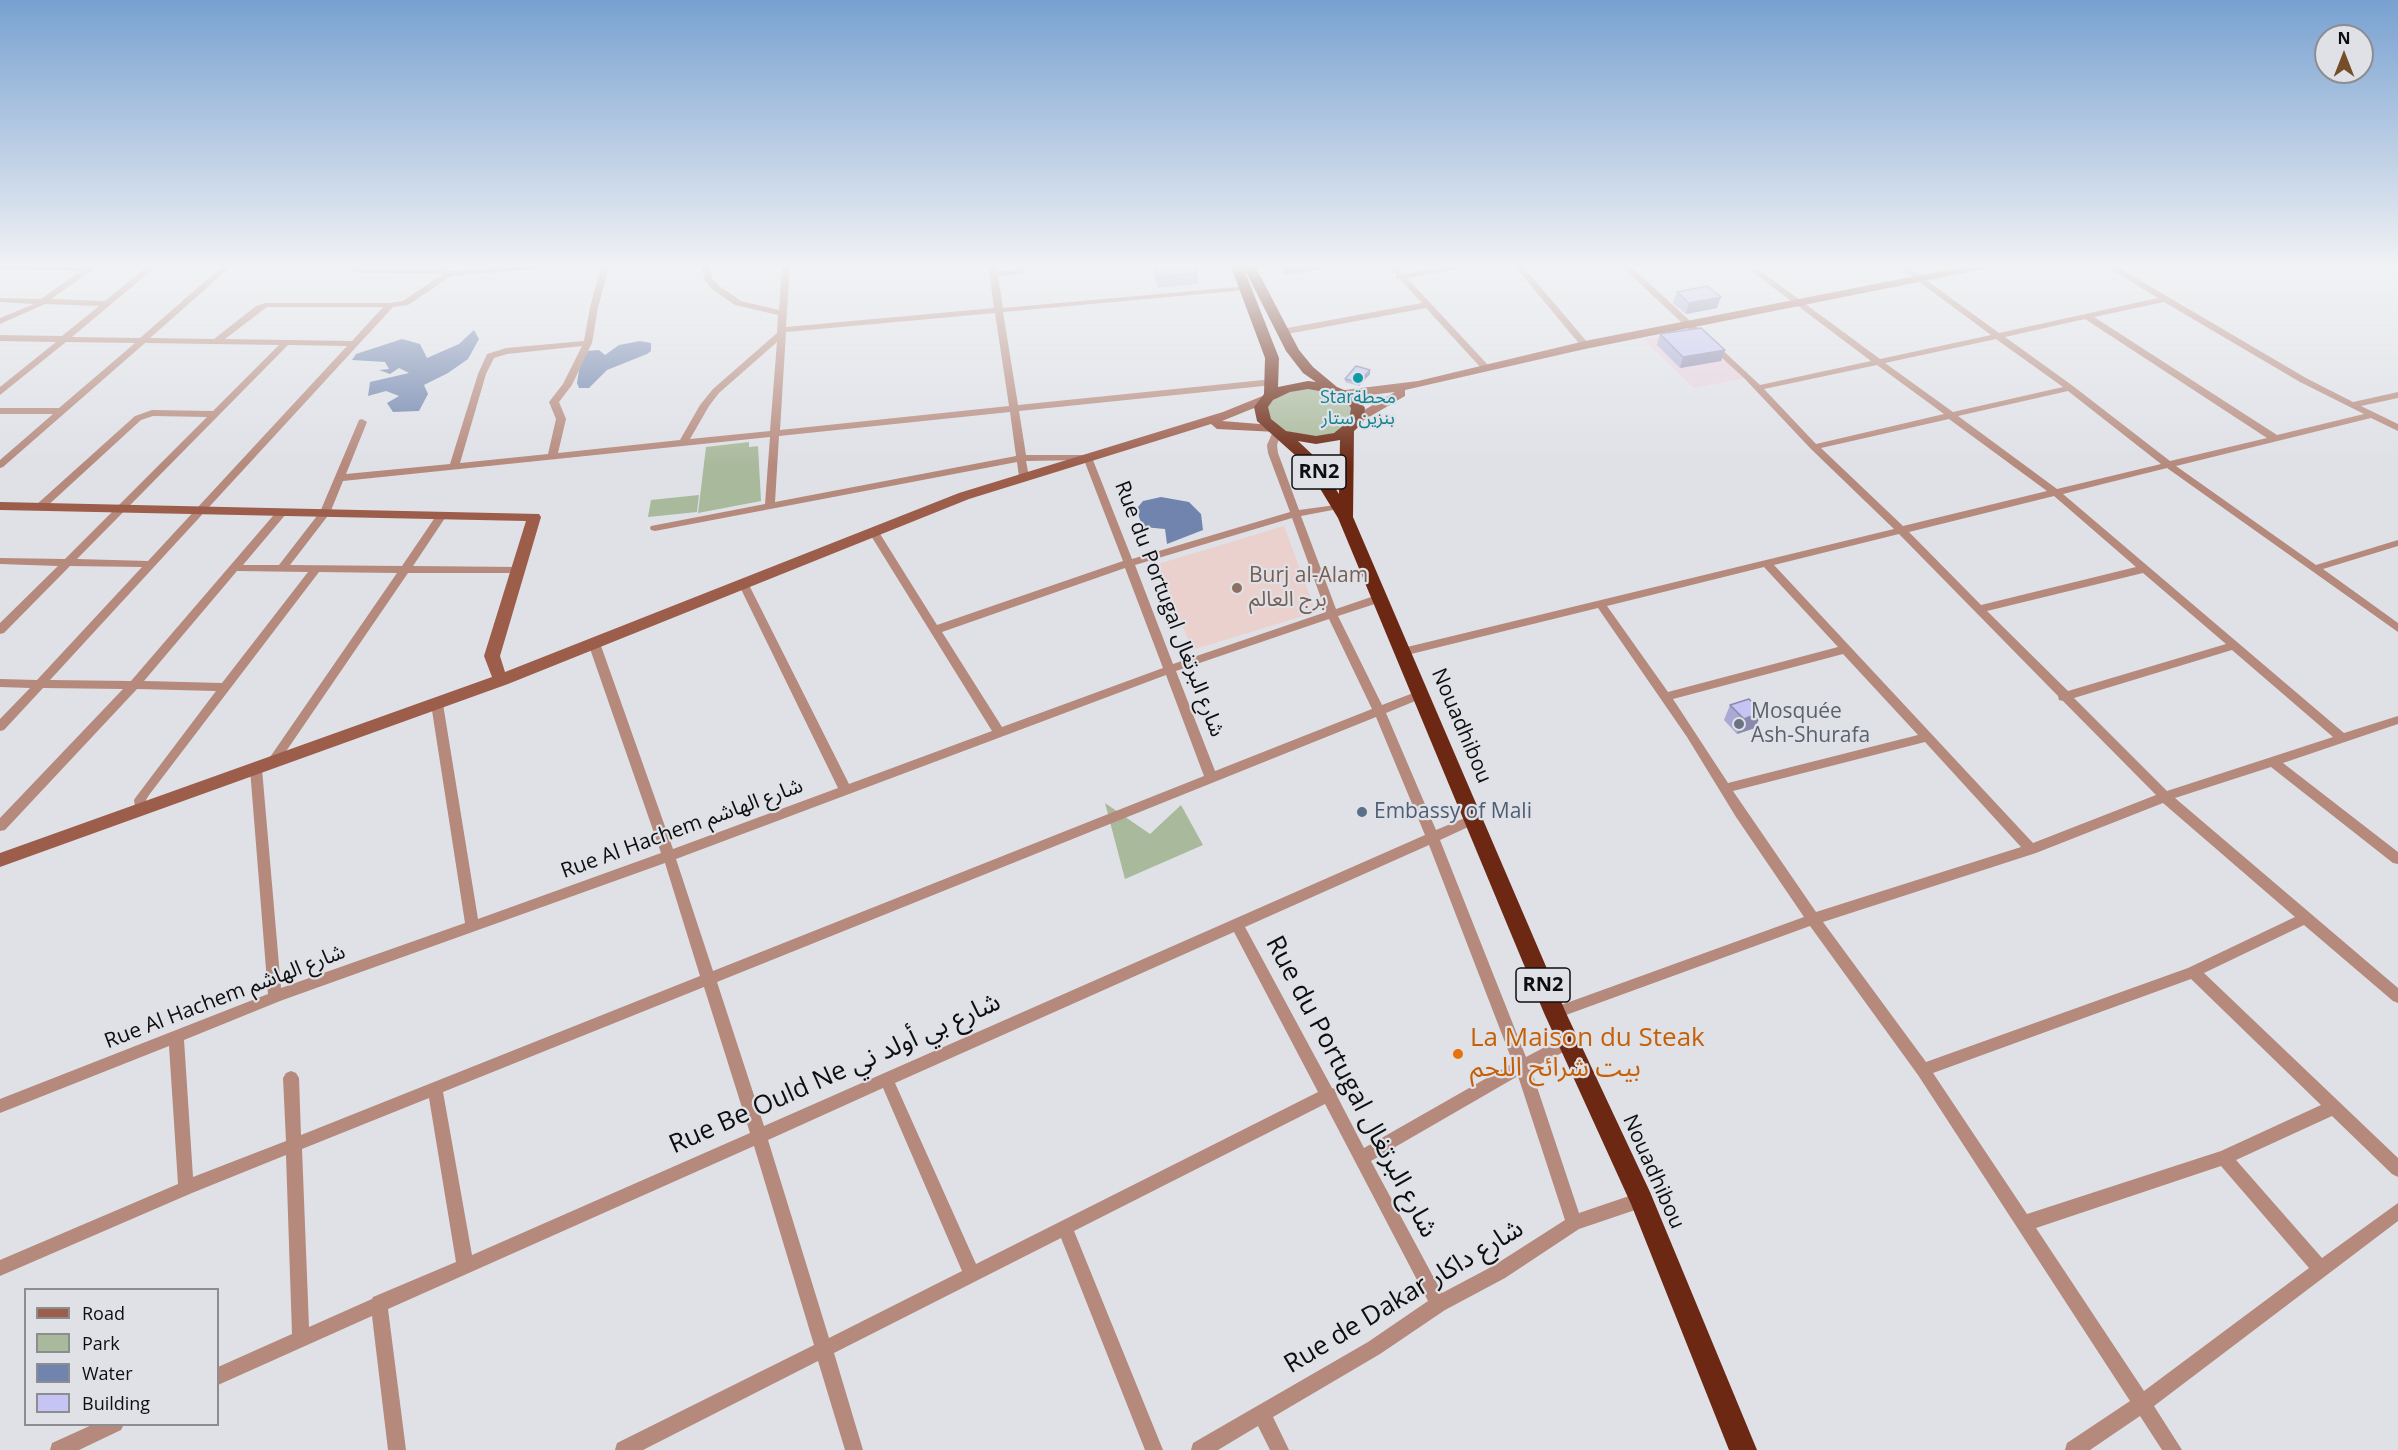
<!DOCTYPE html>
<html>
<head>
<meta charset="utf-8">
<style>
	body { margin:0 }
	#map { position:relative; width:2398px; height:1450px; overflow:hidden; background:#dfe1e7; font-family:"Open Sans",sans-serif }
	canvas { display:block }
	.legend { position:absolute; left:24px; top:1288px; width:195px; height:138px; box-sizing:border-box; background:#dfe1e7; border:2px solid #8b8d91; margin:0; padding:8px 10px; list-style:none; font-size:18px; color:#0d0e0f }
	.legend li { display:flex; align-items:center; gap:12px; height:30px }
	.legend b { width:30px; border:2px solid #8b8d91 }
	.north { position:absolute; left:2314px; top:24px; width:60px; height:60px; box-sizing:border-box; background:#dfe1e7; border:2px solid #8b8d91; border-radius:50%; rotate:0deg; font-size:16px; font-weight:700; line-height:24px; text-align:center; color:#0d0e0f }
	.north::after { content:''; display:block; margin:auto; width:21px; height:27px; background:#734e29; clip-path:polygon(50% 0,100% 100%,50% 72%,0 100%) }
</style>
</head>
<body>
<div id="map">
<canvas width="2398" height="1450"></canvas>
<ul class="legend">
<li><b style="height:8px;background:#9c5d4b"></b>Road</li>
<li><b style="height:16px;background:#a9b99b"></b>Park</li>
<li><b style="height:16px;background:#7084ae"></b>Water</li>
<li><b style="height:16px;background:#c5c4f5"></b>Building</li>
</ul>
<div class="north">N</div>
</div>
<script>
const ctx = document.querySelector('canvas').getContext('2d');
ctx.lineJoin = 'round';
function fill(path, color) {
  ctx.fillStyle = color;
  ctx.fill(path, 'evenodd');
}
function toPath(rows) {
  const path = new Path2D();
  for (const r of rows) {
    path.moveTo(r[0], r[1]);
    for (let i = 2; i < r.length; i += 2) path.lineTo(r[i], r[i + 1]);
  }
  return path;
}
function strokePath(path, color, width, dash) {
  ctx.strokeStyle = color;
  ctx.lineWidth = width;
  ctx.lineCap = dash ? 'butt' : 'round';
  ctx.setLineDash(dash || []);
  ctx.stroke(path);
}
function drawText(font, color, halo, rows, align = 'center') {
  ctx.font = font + ' "Open Sans","Noto Sans Arabic",sans-serif';
  ctx.lineWidth = 4.5;
  ctx.setLineDash([]);
  ctx.textBaseline = 'middle';
  ctx.strokeStyle = halo;
  ctx.fillStyle = color;
  for (const [text, x, y, turn = 0] of rows) {
    ctx.save();
    ctx.translate(x, y);
    ctx.rotate((+turn || 0) * Math.PI / 180);
    ctx.textAlign = isNaN(turn) ? turn : align;
    if (halo) ctx.strokeText(text, 0, 0);
    ctx.fillText(text, 0, 0);
    ctx.restore();
  }
}
fill(toPath([
	[1284,526,1316,612,1192,650,1158,564]
]), '#ebd1cd');
fill(toPath([
	[1693,331,1747,378,1694,388,1643,339]
]), '#e7d0dc');
fill(toPath([
	[1298,388,1329,390,1356,406,1346,430,1317,437,1285,431,1270,420,1267,407,1273,398],
	[749,442,749,447,758,446,761,501,698,513,706,447],
	[699,495,697,512,648,517,651,500],
	[1105,803,1150,834,1181,805,1203,845,1125,879]
]), '#a9b99b');
fill(toPath([
	[474,330,479,339,468,359,448,373,424,385,428,394,419,411,393,412,387,403,399,396,386,391,368,396,370,382,409,373,399,368,390,374,379,370,389,369,385,362,352,360,356,354,402,339,420,344,427,358,459,344],
	[640,341,651,343,651,351,647,354,607,370,589,388,579,388,577,383,581,357,586,351,599,350,605,355,619,345],
	[1161,497,1189,502,1201,514,1203,530,1167,544,1165,529,1143,527,1139,517,1138,507,1143,501]
]), '#7084ae');
fill(toPath([
	[97,264,110,264,91,271,51,299,105,301,150,264,159,264,72,337,140,338,225,264,234,264,150,338,214,339,256,306,266,303,390,303,403,301,443,274,362,273,353,272,353,264,361,264,360,268,362,269,439,269,439,264,447,264,447,270,450,271,542,264,573,264,569,266,451,276,408,305,393,307,50,680,131,681,278,510,282,509,287,512,286,514,243,565,279,565,320,512,359,420,362,419,367,422,346,474,450,464,478,374,487,354,506,348,584,341,590,307,602,264,610,264,598,307,592,343,572,385,559,402,566,419,558,453,680,440,700,405,713,389,777,333,778,315,735,305,713,290,705,281,700,264,708,264,712,278,719,286,741,301,779,310,782,264,790,264,786,327,994,308,988,264,996,264,997,271,1017,270,1017,264,1025,264,1024,274,998,276,1003,308,1249,286,1250,288,1246,290,1003,312,1018,405,1273,379,1277,382,1273,385,1019,411,1026,455,1091,455,1132,559,1290,512,1268,453,1267,445,1274,429,1277,428,1282,431,1277,445,1278,453,1299,510,1343,504,1343,508,1301,516,1336,609,1380,594,1385,598,1384,601,1338,616,1382,705,1421,690,1427,694,1425,697,1386,713,1436,830,1474,814,1479,816,1480,819,1479,822,1440,840,1526,1057,1568,1035,1573,1037,1575,1042,1573,1047,1531,1069,1579,1213,1641,1192,1647,1194,1649,1200,1647,1206,1579,1229,1505,1278,1445,1310,1380,1354,1273,1417,1289,1450,1270,1450,1258,1426,1218,1450,1191,1450,1193,1443,1368,1342,1428,1301,1325,1104,1074,1231,1163,1450,1145,1450,1061,1238,834,1353,863,1450,845,1450,818,1361,643,1450,615,1450,617,1443,814,1345,754,1146,388,1309,406,1450,388,1450,372,1316,218,1385,218,1367,292,1334,286,1155,192,1193,0,1276,0,1260,178,1184,169,1046,0,1113,0,1099,268,994,250,769,252,766,260,766,262,769,281,988,465,923,431,704,433,701,441,701,443,704,478,919,661,853,588,643,590,640,594,639,600,643,673,849,838,788,738,583,739,581,743,580,748,583,849,784,992,731,868,531,869,529,877,529,937,625,1123,561,1084,460,1026,461,1029,477,1024,480,1019,477,1017,462,655,531,651,530,650,528,651,526,765,504,770,437,343,481,330,513,290,565,402,566,438,513,442,512,447,515,413,566,518,567,523,570,518,573,408,573,276,766,272,768,268,766,266,763,268,760,397,573,319,572,149,795,146,800,147,810,146,813,136,813,134,800,136,797,216,691,137,689,5,830,0,831,0,818,123,689,43,688,4,730,0,731,0,719,30,688,0,687,0,679,37,680,142,567,70,566,4,633,0,634,0,623,58,566,0,564,0,558,65,559,207,417,153,416,141,420,44,509,36,509,36,505,135,416,152,410,213,411,279,345,145,343,3,467,0,468,0,460,53,414,0,414,0,408,59,408,135,343,66,342,0,395,0,387,56,342,0,341,0,335,62,336,99,306,45,304,0,324,0,318,34,304,0,302,0,298,41,299,80,271,0,269,0,265,88,267,97,264],
	[267,307,383,307,352,341,225,339,267,307],
	[995,313,1009,406,780,430,786,332,995,313],
	[777,342,770,431,690,439,709,406,719,393,777,342],
	[288,345,347,346,148,561,77,559,288,345],
	[582,346,563,384,549,402,556,419,548,454,460,463,486,374,494,358,507,354,582,346],
	[1010,412,1016,456,775,502,779,436,1010,412],
	[1292,518,1326,612,1173,664,1135,565,1292,518],
	[1125,568,1163,668,1002,727,942,632,1125,568],
	[237,571,308,572,222,683,144,681,237,571],
	[1329,619,1372,709,1215,771,1176,671,1329,619],
	[1166,675,1204,776,713,971,676,859,1166,675],
	[1376,717,1425,835,764,1126,717,982,1376,717],
	[1429,845,1513,1063,1364,1148,1337,1096,1335,1089,1332,1088,1245,927,1429,845],
	[665,863,700,976,301,1135,299,1078,296,1073,291,1071,286,1073,283,1078,286,1141,193,1177,184,1040,280,1001,665,863],
	[1234,932,1318,1092,976,1264,895,1083,1234,932],
	[704,987,750,1133,472,1255,443,1092,704,987],
	[1518,1076,1565,1220,1493,1266,1442,1293,1371,1161,1518,1076],
	[883,1088,962,1271,829,1338,768,1140,883,1088],
	[429,1098,456,1262,373,1297,372,1299,309,1327,302,1149,429,1098],
	[1386,264,1394,264,1403,274,1461,264,1478,264,1474,266,1407,278,1489,366,1489,370,1483,370,1426,308,1282,335,1278,332,1282,329,1422,303,1400,279,1396,279,1396,275,1386,264],
	[1513,264,1521,264,1588,343,1588,347,1582,347,1513,264],
	[1619,264,1628,264,1700,330,1700,334,1694,334,1619,264],
	[1742,264,1751,264,1880,359,1991,335,1895,264,1904,264,1999,333,2158,298,2102,264,2112,264,2306,378,2353,402,2398,392,2398,398,2361,406,2398,424,2398,431,2371,418,2176,466,2316,565,2398,540,2398,546,2323,569,2398,623,2398,632,2167,468,2063,494,2344,733,2398,716,2398,724,2283,763,2398,852,2398,864,2393,863,2271,767,2175,798,2398,988,2398,1003,2393,1001,2304,925,2204,973,2398,1158,2398,1177,2392,1174,2332,1116,2236,1160,2322,1258,2398,1203,2398,1221,2154,1406,2182,1450,2162,1450,2140,1416,2090,1450,2065,1450,2067,1443,2130,1401,1918,1075,1810,926,1555,1019,1550,1017,1548,1013,1550,1009,1804,917,1736,817,1687,737,1598,608,1403,656,1397,652,1403,648,1894,529,1811,449,1744,378,1709,346,1716,344,1760,385,1871,361,1742,264],
	[2164,302,2300,382,2364,414,2277,435,2094,317,2164,302],
	[2085,319,2267,438,2170,461,2073,386,2005,337,2085,319],
	[1996,339,2063,387,1953,412,1885,363,1996,339],
	[1877,365,1944,414,1816,444,1764,389,1877,365],
	[2068,391,2161,464,2057,489,1958,416,2068,391],
	[1949,419,2047,491,1903,526,1821,448,1949,419],
	[2054,496,2136,567,1981,605,1909,532,2054,496],
	[1899,534,2058,696,2059,700,2063,701,2156,795,2033,843,1774,565,1899,534],
	[1764,567,1838,647,1668,692,1607,606,1764,567],
	[2143,573,2226,644,2068,691,1987,611,2143,573],
	[2232,650,2333,737,2167,791,2074,698,2232,650],
	[1843,654,1918,735,1728,783,1673,699,1843,654],
	[1925,742,2021,847,1816,912,1733,791,1925,742],
	[2163,803,2295,917,2188,968,1926,1062,1823,922,2036,853,2163,803],
	[2191,979,2321,1105,2221,1151,2027,1214,1933,1073,2191,979],
	[2221,1166,2309,1268,2144,1391,2036,1228,2221,1166],
	[94,1424,124,1424,121,1430,79,1450,50,1450,52,1443,94,1424]
]), '#b5897c');
fill(toPath([
	[1977,264,1998,264,1993,267,1585,349,1405,390,1405,396,1359,423,1353,419,1354,416,1395,392,1345,398,1339,394,1345,390,1418,381,1585,341,1977,264],
	[1265,395,1269,396,1269,402,1222,421,1272,425,1278,429,1277,432,1217,429,1211,424,969,499,508,684,0,867,0,853,492,677,484,656,526,521,0,510,0,502,539,514,541,517,500,656,505,672,959,493,1223,412,1265,395]
]), '#9c5d4b');
fill(toPath([
	[1230,264,1242,264,1279,358,1278,387,1308,381,1316,382,1303,373,1286,351,1242,264,1254,264,1299,350,1313,367,1337,387,1356,395,1365,408,1363,423,1354,431,1353,517,1566,1013,1650,1192,1757,1450,1729,1450,1631,1204,1544,1013,1338,518,1305,464,1257,421,1254,407,1264,394,1265,358,1230,264],
	[1308,389,1331,393,1346,401,1351,408,1349,421,1334,433,1316,436,1286,431,1271,419,1268,407,1273,400,1290,392,1308,389],
	[1340,440,1339,494,1316,458,1298,441,1316,444,1340,440]
]), '#6c2813');
fill(toPath([
	[1277,264,1323,264,1322,269,1286,275],
	[1154,265,1198,273,1198,284,1158,288,1154,275],
	[1677,292,1717,308,1686,314,1673,303],
	[1660,334,1725,350,1721,361,1680,368,1657,345],
	[1370,370,1370,374,1359,386,1345,382,1345,379],
	[1730,705,1762,712,1755,728,1737,734,1724,720]
]), '#a9a9d3');
fill(toPath([
	[1286,264,1323,264,1322,269,1286,275],
	[1721,297,1717,308,1686,314,1689,303],
	[1725,350,1721,361,1680,368,1683,357],
	[1370,370,1370,374,1359,386,1359,382],
	[1762,712,1755,728,1737,734,1744,719]
]), '#8a89ac');
const building = toPath([
	[1162,264,1195,264,1198,273,1158,277,1154,265,1162,264],
	[1707,286,1721,297,1689,303,1677,292,1707,286],
	[1701,328,1725,350,1683,357,1660,334,1701,328],
	[1356,366,1370,370,1359,382,1345,379,1356,366],
	[1749,699,1762,712,1744,719,1730,705,1749,699]
]);
fill(building, '#c5c4f5');
strokePath(building, '#8a89ac', 1.5);
const sky = ctx.createLinearGradient(0, 0, 0, 467);
sky.addColorStop(0, '#78a1d1');
sky.addColorStop(0.57, '#f1f2f4');
sky.addColorStop(1, '#f1f2f400');
ctx.fillStyle = sky;
ctx.fillRect(0, 0, 2398, 467);
for (const [x, y, r, color] of [
	[1358,378,6,"#0f9aa8"],
	[1237,588,6,"#8d6e63"],
	[1739,724,6,"#6b7280"],
	[1362,812,6,"#5c6f8a"],
	[1458,1054,6,"#e8710a"]
]) {
  const dot = new Path2D();
  dot.arc(x, y, r, 0, 2 * Math.PI);
  ctx.fillStyle = color;
  ctx.fill(dot);
  strokePath(dot, '#dfe1e7', 2);
}
drawText('18px', '#0d838f', '#dfe1e7', [
	["Starمحطة",1358,398],
	["بنزين ستار",1358,419]
]);
for (const [x, y, w] of [
	[1319,472,54],
	[1543,985,54]
]) {
  const box = new Path2D();
  box.roundRect(x - w / 2, y - 17, w, 34, 4.5);
  ctx.fillStyle = '#dfe1e7';
  ctx.fill(box);
  strokePath(box, '#0d0e0f', 1.5);
}
drawText('bold 20px', '#0d0e0f', null, [
	["RN2",1319,472],
	["RN2",1543,985]
]);
drawText('21px', '#785e54', '#dfe1e7', [
	["Burj al-Alam",1249,576],
	["برج العالم",1249,600]
], 'left');
drawText('21px', '#0d0e0f', '#dfe1e7', [
	["Rue du Portugal شارع البرتغال",1169,609,69],
	["Nouadhibou",1461,726,67],
	["Rue Al Hachem شارع الهاشم",682,829,-20],
	["Rue Al Hachem شارع الهاشم",225,997,-21],
	["Nouadhibou",1653,1172,66]
]);
drawText('21px', '#5b616d', '#dfe1e7', [
	["Mosquée",1751,712],
	["Ash-Shurafa",1751,736]
], 'left');
drawText('21px', '#4e5e75', '#dfe1e7', [
	["Embassy of Mali",1374,812]
], 'left');
drawText('26px', '#c56008', '#dfe1e7', [
	["La Maison du Steak",1470,1039],
	["بيت شرائح اللحم",1470,1069]
], 'left');
drawText('26px', '#0d0e0f', '#dfe1e7', [
	["Rue Be Ould Ne شارع بي أولد ني",835,1074,-24],
	["Rue du Portugal شارع البرتغال",1351,1087,62],
	["Rue de Dakar شارع داكار",1404,1297,-31]
]);
</script>
</body>
</html>
